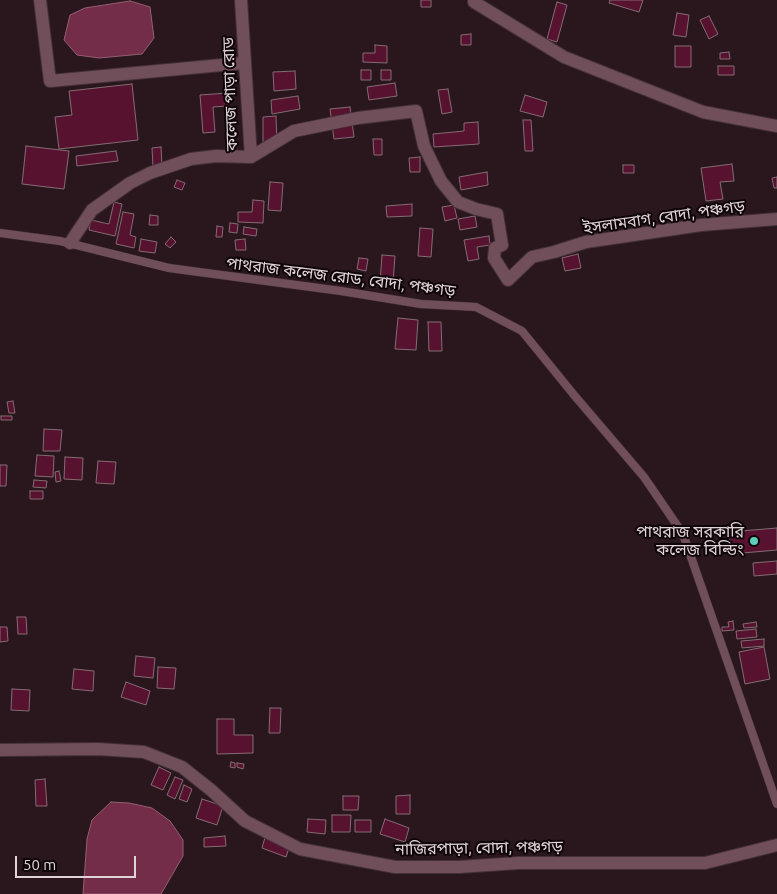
<!DOCTYPE html>
<html>
<head>
<meta charset="utf-8">
<style>
	body { margin:0 }
	#map { position:relative; width:777px; height:894px; overflow:hidden; background:#2a171d; font-family:Ubuntu,sans-serif }
	canvas { display:block }
	.scale { position:absolute; left:15px; top:856px; width:121px; height:22px; box-sizing:border-box; border:2px solid #e1d3d7; border-top:0; padding-left:6px; font-size:15px; line-height:18px; white-space:nowrap; color:#e1d3d7; -webkit-text-stroke:4px #0d0508; paint-order:stroke }
</style>
</head>
<body>
<div id="map">
<canvas width="777" height="894"></canvas>
<div class="scale">50 m</div>
</div>
<script>
const ctx = document.querySelector('canvas').getContext('2d');
ctx.lineJoin = 'round';
function fill(path, color) {
  ctx.fillStyle = color;
  ctx.fill(path, 'evenodd');
}
function toPath(rows) {
  const path = new Path2D();
  for (const r of rows) {
    path.moveTo(r[0], r[1]);
    for (let i = 2; i < r.length; i += 2) path.lineTo(r[i], r[i + 1]);
  }
  return path;
}
function strokePath(path, color, width, dash) {
  ctx.strokeStyle = color;
  ctx.lineWidth = width;
  ctx.lineCap = dash ? 'butt' : 'round';
  ctx.setLineDash(dash || []);
  ctx.stroke(path);
}
function drawText(font, color, halo, rows, align = 'center') {
  ctx.font = font + ' Ubuntu,"Noto Sans Bengali",sans-serif';
  ctx.lineWidth = 4;
  ctx.setLineDash([]);
  ctx.textBaseline = 'middle';
  ctx.strokeStyle = halo;
  ctx.fillStyle = color;
  for (const [text, x, y, turn = 0] of rows) {
    ctx.save();
    ctx.translate(x, y);
    ctx.rotate((+turn || 0) * Math.PI / 180);
    ctx.textAlign = isNaN(turn) ? turn : align;
    if (halo) ctx.strokeText(text, 0, 0);
    ctx.fillText(text, 0, 0);
    ctx.restore();
  }
}
const water = toPath([
	[130,1,150,7,154,38,142,54,99,58,77,55,64,40,70,15,85,8,130,1],
	[111,802,129,803,152,808,170,821,183,840,183,856,161,894,83,894,87,839,92,820,111,802]
]);
fill(water, '#732d48');
strokePath(water, '#945f73', 1);
const building = toPath([
	[421,0,431,0,431,7,421,7,421,0],
	[610,0,643,0,639,12,609,3,610,0],
	[557,2,567,5,557,42,547,39,557,2],
	[677,13,689,15,686,37,673,35,677,13],
	[709,16,718,34,709,39,700,20,709,16],
	[471,34,471,45,461,45,461,35,471,34],
	[375,45,387,46,387,63,363,62,363,53,375,53,375,45],
	[675,46,691,46,691,67,675,67,675,46],
	[729,52,730,59,720,59,720,53,729,52],
	[718,66,734,66,734,75,718,75,718,66],
	[361,70,371,70,371,80,361,80,361,70],
	[381,70,391,70,391,80,381,80,381,70],
	[295,71,296,89,274,91,273,72,295,71],
	[395,83,397,96,369,100,367,87,395,83],
	[132,84,138,140,59,149,55,117,72,115,69,91,132,84],
	[448,89,452,112,442,114,438,90,448,89],
	[228,93,228,106,213,107,215,132,203,133,200,95,228,93],
	[525,95,547,102,543,117,520,111,525,95],
	[298,96,300,109,272,114,271,100,298,96],
	[350,107,354,137,334,139,330,109,350,107],
	[276,116,277,144,263,144,263,117,276,116],
	[523,120,531,120,533,151,525,151,523,120],
	[478,122,479,144,434,147,433,134,464,131,464,123,478,122],
	[373,139,382,139,382,155,374,155,373,139],
	[26,146,69,151,64,189,22,184,26,146],
	[161,147,162,166,153,167,152,148,161,147],
	[116,151,118,161,77,166,76,156,116,151],
	[420,157,420,172,410,172,409,158,420,157],
	[732,164,734,181,720,182,723,199,706,201,701,168,732,164],
	[623,165,634,165,634,173,623,173,623,165],
	[487,172,488,185,461,190,459,177,487,172],
	[777,177,777,188,774,188,772,178,777,177],
	[177,180,185,183,182,190,174,187,177,180],
	[270,182,283,183,281,211,268,210,270,182],
	[253,200,264,201,263,223,238,222,238,212,252,212,253,200],
	[114,202,122,204,115,236,89,230,91,220,109,224,114,202],
	[412,204,412,216,387,217,386,206,412,204],
	[454,205,457,218,445,221,442,207,454,205],
	[123,212,134,214,130,235,136,237,134,248,116,244,123,212],
	[150,215,158,216,158,225,149,225,150,215],
	[475,216,477,227,460,230,458,219,475,216],
	[230,223,238,224,237,233,229,232,230,223],
	[217,226,223,227,222,237,216,237,217,226],
	[244,227,257,229,256,236,243,234,244,227],
	[420,228,433,229,431,257,418,256,420,228],
	[489,236,490,245,477,247,479,259,468,261,464,240,489,236],
	[171,237,176,242,170,248,165,244,171,237],
	[141,239,157,242,155,253,139,251,141,239],
	[245,239,246,250,236,250,235,240,245,239],
	[578,254,581,268,565,271,562,258,578,254],
	[382,255,395,256,393,283,380,283,382,255],
	[359,258,368,259,366,271,357,269,359,258],
	[398,318,418,320,416,350,395,349,398,318],
	[428,322,441,322,442,351,429,351,428,322],
	[13,401,15,413,9,413,7,402,13,401],
	[1,416,12,416,12,420,1,420,1,416],
	[44,429,62,430,60,451,43,451,44,429],
	[37,455,54,456,53,477,35,476,37,455],
	[65,457,83,458,82,480,64,479,65,457],
	[98,461,116,462,114,484,96,483,98,461],
	[0,465,7,465,6,486,0,486,0,465],
	[59,471,61,481,56,482,55,472,59,471],
	[34,480,47,481,46,488,33,487,34,480],
	[30,491,43,491,43,499,30,499,30,491],
	[777,528,777,550,731,554,729,532,777,528],
	[777,561,777,574,754,576,753,563,777,561],
	[17,617,26,617,27,634,18,634,17,617],
	[733,621,734,630,722,631,722,627,729,627,728,622,733,621],
	[756,622,757,627,744,628,743,624,756,622],
	[0,627,7,627,8,641,0,642,0,627],
	[756,629,757,637,737,639,736,631,756,629],
	[764,639,764,646,742,648,741,641,764,639],
	[764,647,770,679,745,684,739,652,764,647],
	[136,656,155,658,153,678,134,676,136,656],
	[158,667,176,668,174,689,157,688,158,667],
	[74,669,94,671,93,691,72,689,74,669],
	[126,682,150,691,146,705,121,697,126,682],
	[12,689,30,690,29,711,11,710,12,689],
	[270,708,281,708,280,733,269,733,270,708],
	[217,719,234,719,234,735,253,735,253,753,217,754,217,719],
	[231,762,235,763,235,768,230,767,231,762],
	[237,763,244,764,243,769,237,767,237,763],
	[159,767,171,773,163,790,151,785,159,767],
	[175,777,183,780,175,799,167,795,175,777],
	[45,779,47,806,36,806,35,780,45,779],
	[184,785,192,789,187,802,179,799,184,785],
	[410,795,410,814,396,814,396,796,410,795],
	[343,796,359,796,358,810,343,810,343,796],
	[202,799,223,806,217,825,196,818,202,799],
	[332,815,351,815,350,832,332,832,332,815],
	[308,819,326,820,325,834,307,832,308,819],
	[385,819,409,828,405,842,380,834,385,819],
	[355,820,371,820,371,832,355,832,355,820],
	[266,834,291,842,286,857,262,848,266,834],
	[225,836,226,846,204,847,204,838,225,836]
]);
fill(building, '#571230');
strokePath(building, '#846c73', 1);
const lane = toPath([
	[0,233,60,241,169,268,341,291,421,304,476,307,522,331,574,395,644,477,683,534,777,804]
]);
const street = toPath([
	[40,0,50,81,243,63],
	[474,0,474,2,564,57,703,112,777,126],
	[251,157,294,131,358,118,416,111,424,146,441,181,458,202,476,209,497,214,502,245,495,248,494,258,508,280,532,257,554,252,586,242,701,225,777,219],
	[70,243,92,210,130,183,150,173,191,159,216,156,251,157,241,0],
	[0,750,98,749,144,752,182,767,211,790,245,821,300,849,395,867,459,867,518,863,705,863,777,845]
]);
strokePath(lane, '#443137', 9);
strokePath(street, '#443137', 14);
strokePath(lane, '#704f5a', 8);
strokePath(street, '#704f5a', 12);
for (const [x, y, r, color] of [
	[754,541,5,"#5eceb8"]
]) {
  const dot = new Path2D();
  dot.arc(x, y, r, 0, 2 * Math.PI);
  ctx.fillStyle = color;
  ctx.fill(dot);
  strokePath(dot, '#0d0508', 2);
}
drawText('16px', '#e1d3d7', '#0d0508', [
	["কলেজ পাড়া রোড",230,94,-92],
	["ইসলামবাগ, বোদা, পঞ্চগড়",664,217,-8],
	["পাথরাজ কলেজ রোড, বোদা, পঞ্চগড়",341,277,7],
	["নাজিরপাড়া, বোদা, পঞ্চগড়",479,848,-1]
]);
drawText('16px', '#e1d3d7', '#0d0508', [
	["পাথরাজ সরকারি",744,532],
	["কলেজ বিল্ডিং",744,550]
], 'right');
</script>
</body>
</html>
